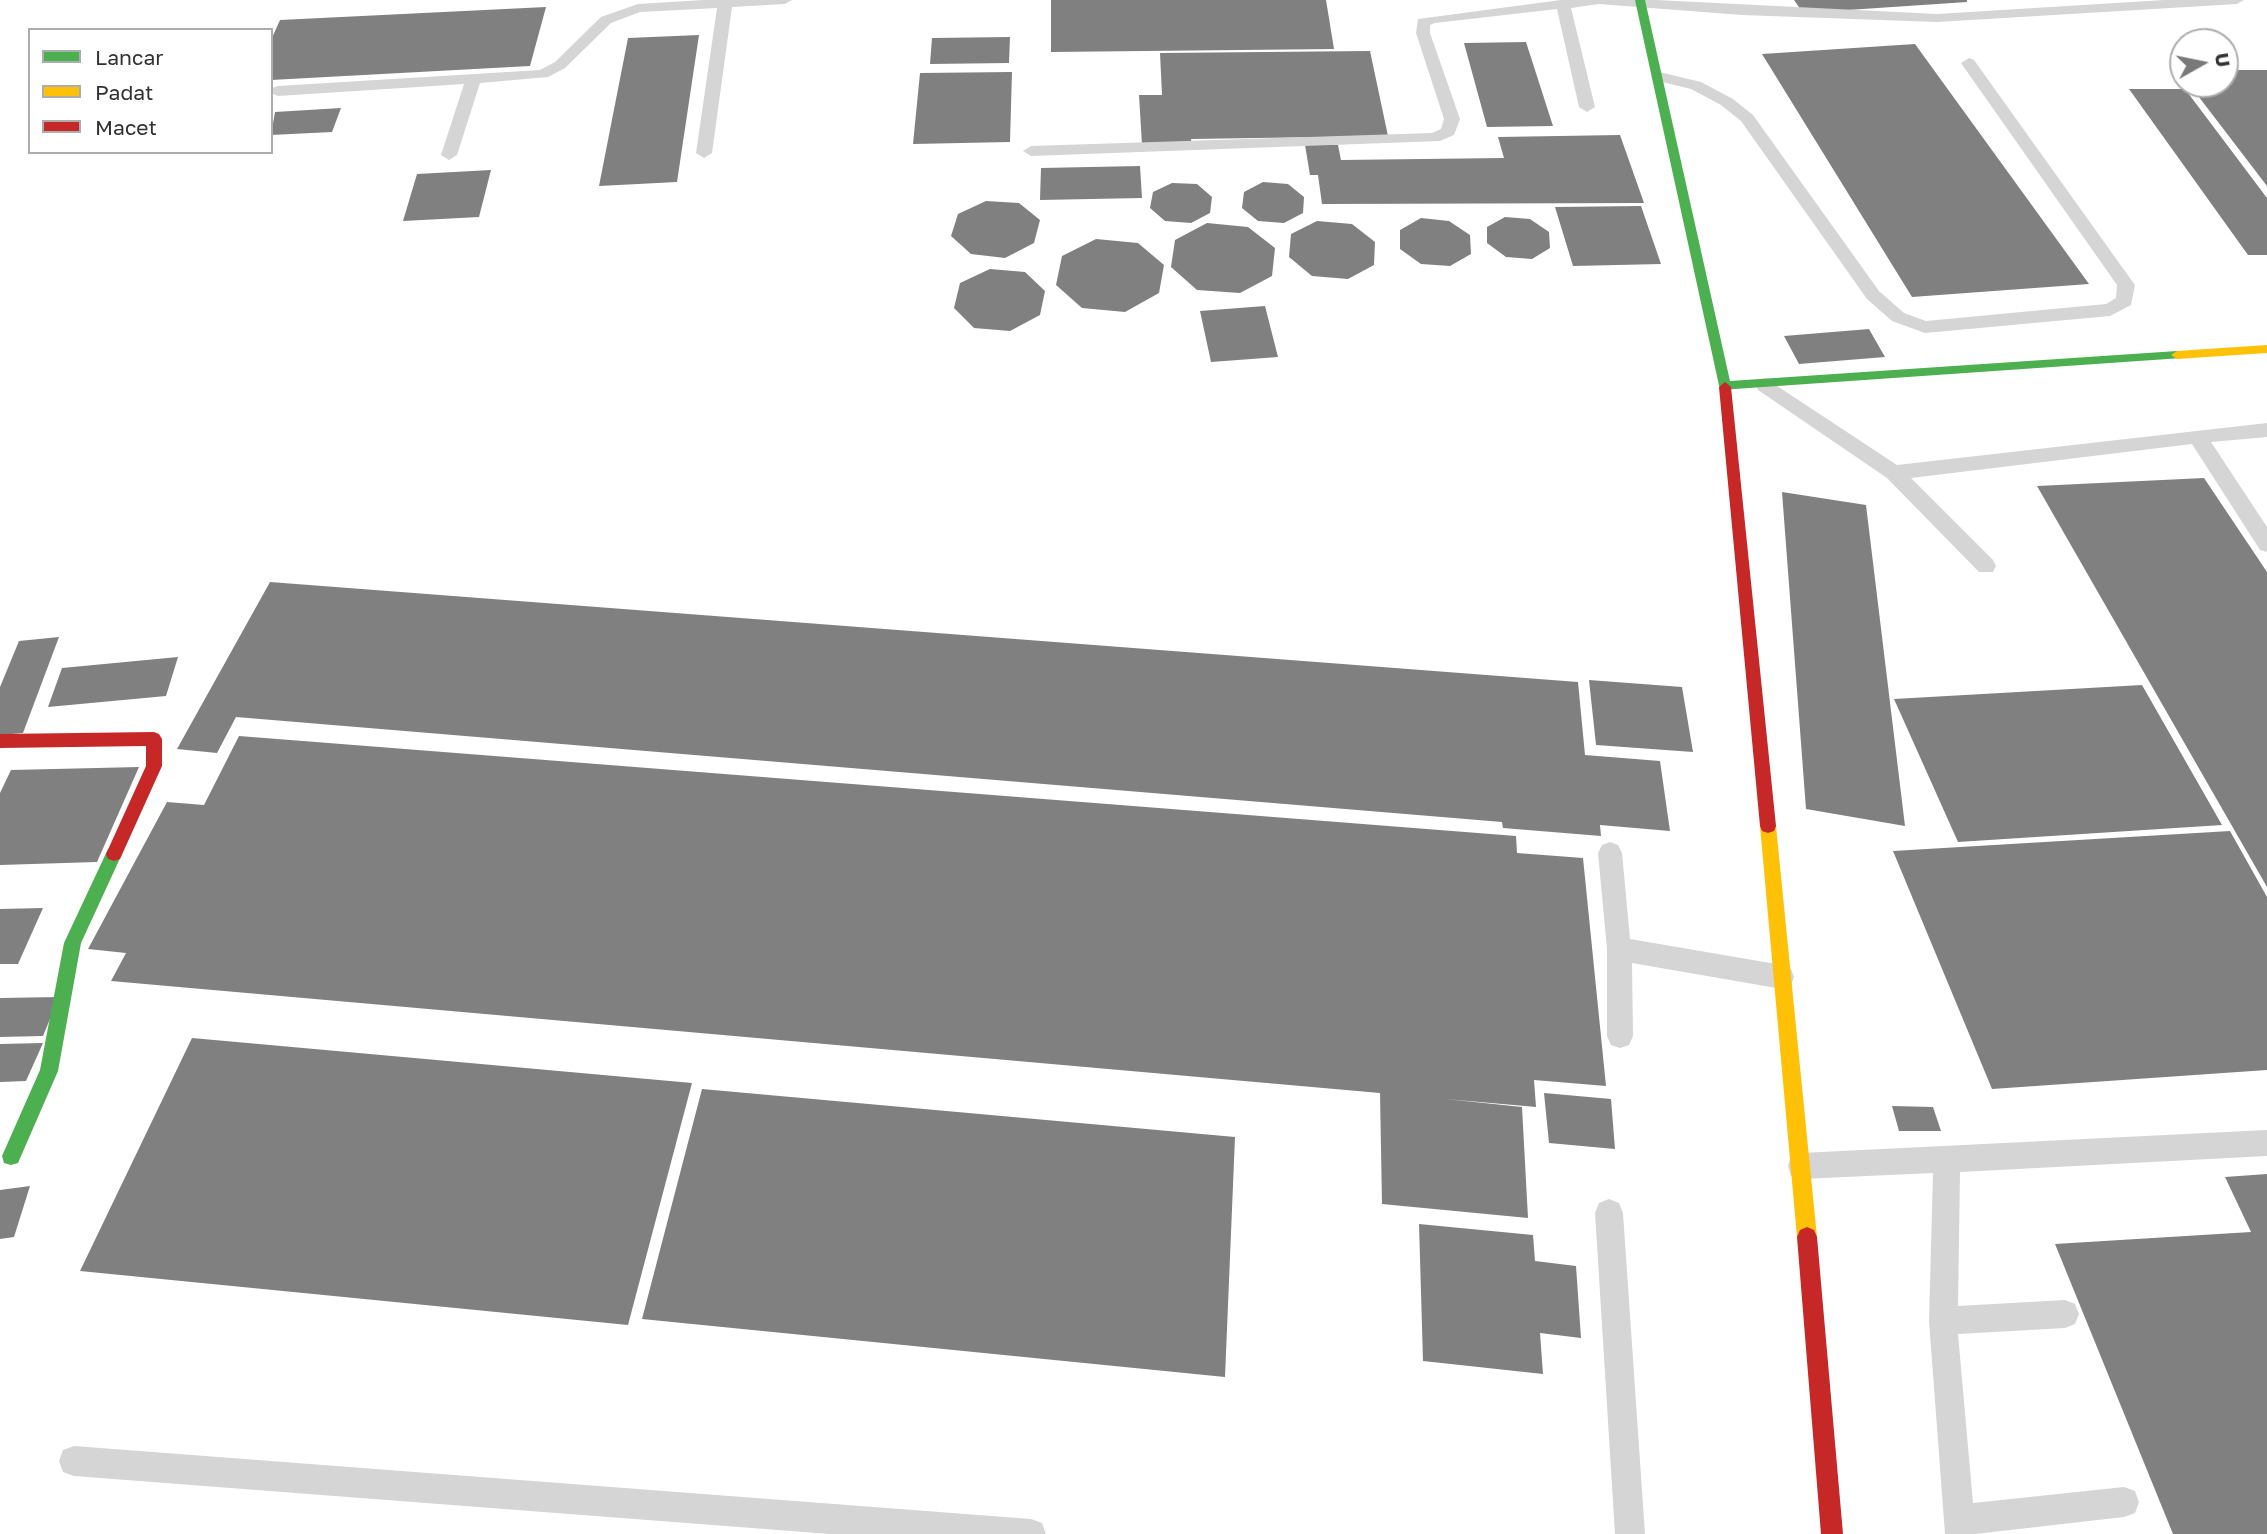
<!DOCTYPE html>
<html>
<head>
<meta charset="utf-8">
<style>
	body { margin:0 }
	#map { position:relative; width:2267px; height:1534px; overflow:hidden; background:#fff; font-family:"Golos Text",sans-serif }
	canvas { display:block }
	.legend { position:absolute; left:28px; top:28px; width:245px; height:126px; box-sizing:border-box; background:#fff; border:2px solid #adadad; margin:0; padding:9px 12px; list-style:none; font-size:21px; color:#313131 }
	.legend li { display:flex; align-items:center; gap:14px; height:35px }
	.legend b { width:35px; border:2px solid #adadad }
	.north { position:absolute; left:2169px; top:28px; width:70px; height:70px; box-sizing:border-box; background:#fff; border:2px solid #adadad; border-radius:50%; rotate:81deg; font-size:19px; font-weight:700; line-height:28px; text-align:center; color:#313131 }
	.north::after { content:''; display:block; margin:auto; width:24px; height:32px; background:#797979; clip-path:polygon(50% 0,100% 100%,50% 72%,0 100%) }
</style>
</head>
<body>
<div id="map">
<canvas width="2267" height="1534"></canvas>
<ul class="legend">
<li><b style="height:9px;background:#4caf50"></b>Lancar</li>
<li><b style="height:9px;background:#ffc107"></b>Padat</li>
<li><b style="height:9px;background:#c62828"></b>Macet</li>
</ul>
<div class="north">U</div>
</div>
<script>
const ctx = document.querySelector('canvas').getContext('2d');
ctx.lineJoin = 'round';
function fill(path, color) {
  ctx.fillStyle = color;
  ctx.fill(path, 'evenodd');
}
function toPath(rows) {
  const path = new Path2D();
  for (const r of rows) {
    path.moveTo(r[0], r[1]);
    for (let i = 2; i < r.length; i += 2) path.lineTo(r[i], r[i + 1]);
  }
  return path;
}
fill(toPath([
	[1051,0,1326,0,1334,49,1051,52],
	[1794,0,1967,0,1967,2,1803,13],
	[546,7,530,66,271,80,271,40,280,20],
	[699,35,677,182,599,186,628,38],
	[1010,37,1009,63,930,64,932,38],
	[1526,42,1553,126,1487,127,1464,43],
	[1915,44,2089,284,1912,297,1762,54],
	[1370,51,1388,136,1191,139,1192,144,1142,145,1139,95,1162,95,1160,53],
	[2225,70,2267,70,2267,186,2189,84,2225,84],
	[1012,72,1010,142,913,144,920,73],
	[2129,89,2185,89,2267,198,2267,255,2248,255],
	[341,108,332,132,271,135,275,112],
	[1620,135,1644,203,1322,204,1318,175,1310,175,1305,145,1338,145,1341,160,1504,158,1498,137],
	[1140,166,1142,198,1040,200,1041,168],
	[491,170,479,217,403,221,417,174],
	[1263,182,1288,184,1304,197,1303,213,1284,223,1258,221,1242,208,1244,192],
	[1172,183,1197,184,1212,197,1210,213,1191,223,1165,221,1150,208,1153,192],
	[986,201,1019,203,1040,220,1034,243,1005,258,971,254,951,236,958,214],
	[1641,206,1661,264,1573,266,1555,207],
	[1505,217,1530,219,1549,232,1550,248,1532,259,1506,257,1487,243,1487,227],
	[1421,218,1449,221,1470,235,1471,254,1450,266,1421,264,1400,249,1400,230],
	[1317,221,1352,224,1375,242,1374,265,1348,279,1312,276,1289,257,1291,234],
	[1207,223,1248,227,1275,248,1272,276,1240,293,1197,290,1171,267,1175,240],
	[1096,239,1138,243,1164,265,1159,293,1125,312,1082,308,1056,285,1062,256],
	[990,269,1025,272,1045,291,1040,315,1010,331,974,328,954,308,960,283],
	[1265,306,1278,357,1211,362,1200,311],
	[1869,329,1885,357,1799,364,1784,336],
	[2204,478,2267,572,2267,887,2037,486],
	[1782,492,1866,505,1905,826,1806,809],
	[270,582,1578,682,1585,755,1660,761,1670,831,1600,825,1601,836,1503,828,1502,822,236,717,217,753,177,749],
	[59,637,23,733,0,735,0,687,19,641],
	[178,657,166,696,48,707,62,668],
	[1589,680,1682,687,1693,752,1596,745],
	[2142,685,2222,825,1958,842,1894,699],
	[239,736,1516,836,1517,853,1583,858,1606,1086,1534,1080,1536,1107,1446,1099,1522,1107,1528,1218,1382,1204,1380,1093,111,981,126,953,88,949,167,802,204,805],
	[139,767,97,862,0,865,0,793,11,770],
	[2230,831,2267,897,2267,1070,1992,1089,1893,851],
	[43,908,18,964,0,964,0,909],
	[59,997,43,1036,0,1037,0,998],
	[192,1038,692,1083,628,1325,80,1271],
	[43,1043,26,1081,0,1082,0,1044],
	[702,1089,1235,1137,1225,1377,642,1319],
	[1544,1093,1611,1099,1615,1149,1549,1143],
	[1892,1106,1933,1107,1941,1131,1899,1131],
	[2267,1174,2267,1534,2173,1534,2055,1244,2251,1232,2225,1177],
	[30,1186,14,1237,0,1239,0,1190],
	[1419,1224,1533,1235,1535,1261,1576,1266,1581,1338,1540,1333,1543,1374,1423,1361]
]), '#808080');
fill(toPath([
	[704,0,792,0,785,4,732,7,712,153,704,158,696,153,717,8,640,12,611,23,565,68,548,77,480,83,457,155,449,160,441,155,464,84,278,96,271,93,272,88,278,86,540,70,555,62,601,17,638,4,704,0],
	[1561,0,1656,0,1937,14,2164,0,2244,0,2237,4,1937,22,1742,15,1599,4,1571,8,1595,107,1587,112,1579,107,1557,9,1435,23,1430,25,1430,33,1460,119,1454,135,1440,141,1031,156,1023,151,1031,146,1432,133,1441,129,1444,119,1416,33,1418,19,1561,0],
	[1969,58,1974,60,2132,281,2135,285,2131,305,2110,316,1925,333,1892,321,1867,299,1741,121,1721,105,1691,89,1654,80,1651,77,1659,72,1701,82,1733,99,1753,115,1879,291,1904,313,1926,321,2106,304,2116,298,2117,285,1961,63,1969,58],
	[1765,378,1897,465,2267,423,2267,437,2211,442,2267,527,2267,552,2260,550,2192,444,1911,478,1993,560,1996,566,1993,572,1979,572,1887,478,1758,390,1756,385,1765,378],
	[1610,842,1618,845,1622,853,1630,939,1782,965,1791,969,1794,977,1791,985,1782,989,1632,963,1633,1036,1629,1045,1620,1048,1611,1045,1607,1036,1607,949,1598,853,1602,845,1610,842],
	[2267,1130,2267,1156,1960,1172,1958,1306,2065,1300,2075,1304,2079,1314,2075,1324,2065,1328,1958,1334,1973,1503,2124,1487,2135,1491,2139,1502,2135,1513,2124,1517,1975,1534,1945,1534,1929,1321,1933,1173,1801,1179,1791,1176,1788,1166,1791,1156,1801,1153,2267,1130],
	[1609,1199,1619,1203,1623,1213,1645,1534,1615,1534,1595,1213,1599,1203,1609,1199],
	[74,1446,1031,1519,1042,1523,1046,1534,830,1534,74,1476,63,1472,59,1461,63,1450,74,1446]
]), '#d5d5d5');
fill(toPath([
	[1635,0,1645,0,1730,381,2177,351,2182,352,2182,358,1720,390,1635,0],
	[114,847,120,849,122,854,81,943,58,1071,18,1163,11,1165,4,1163,2,1156,40,1070,64,943,108,849,114,847]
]), '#4caf50');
fill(toPath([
	[2267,345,2267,353,2177,359,2171,355,2177,351,2267,345],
	[1768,819,1774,821,1776,826,1817,1237,1814,1244,1807,1247,1800,1244,1797,1237,1760,826,1762,821,1768,819]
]), '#ffc107');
fill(toPath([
	[1725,382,1731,387,1776,826,1774,831,1768,833,1762,831,1760,826,1719,387,1725,382],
	[154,732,159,734,162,739,162,766,120,859,114,861,108,859,106,854,146,766,146,746,0,748,0,734,154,732],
	[1807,1227,1814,1230,1817,1237,1843,1534,1821,1534,1797,1237,1800,1230,1807,1227]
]), '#c62828');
</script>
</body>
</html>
